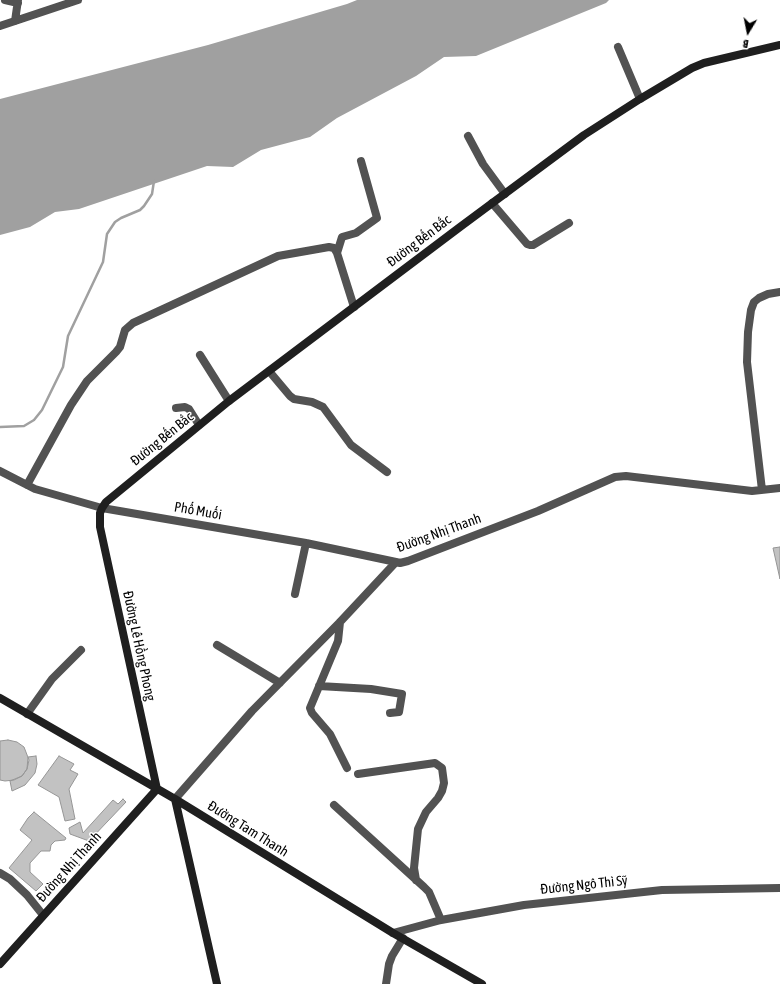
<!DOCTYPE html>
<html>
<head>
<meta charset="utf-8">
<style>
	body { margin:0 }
	#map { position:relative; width:780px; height:984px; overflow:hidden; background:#fff; font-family:"Asap Condensed",sans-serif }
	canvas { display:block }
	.north { position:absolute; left:728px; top:12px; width:40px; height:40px; -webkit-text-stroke:3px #fff; paint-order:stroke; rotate:190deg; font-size:11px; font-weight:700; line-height:16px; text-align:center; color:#000 }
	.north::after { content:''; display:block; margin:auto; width:14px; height:18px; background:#000; clip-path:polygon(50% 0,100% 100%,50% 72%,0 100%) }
</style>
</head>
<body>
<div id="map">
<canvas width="780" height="984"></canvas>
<div class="north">B</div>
</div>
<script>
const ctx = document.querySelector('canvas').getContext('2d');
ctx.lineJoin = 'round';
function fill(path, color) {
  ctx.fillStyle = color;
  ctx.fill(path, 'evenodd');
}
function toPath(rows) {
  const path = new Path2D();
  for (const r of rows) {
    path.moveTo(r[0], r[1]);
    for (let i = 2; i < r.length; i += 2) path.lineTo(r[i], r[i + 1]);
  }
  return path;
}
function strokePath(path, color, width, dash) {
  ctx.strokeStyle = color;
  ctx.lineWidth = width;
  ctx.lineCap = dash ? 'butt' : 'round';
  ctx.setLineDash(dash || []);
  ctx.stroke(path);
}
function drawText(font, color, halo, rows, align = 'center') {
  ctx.font = font + ' "Asap Condensed",sans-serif';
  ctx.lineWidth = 3;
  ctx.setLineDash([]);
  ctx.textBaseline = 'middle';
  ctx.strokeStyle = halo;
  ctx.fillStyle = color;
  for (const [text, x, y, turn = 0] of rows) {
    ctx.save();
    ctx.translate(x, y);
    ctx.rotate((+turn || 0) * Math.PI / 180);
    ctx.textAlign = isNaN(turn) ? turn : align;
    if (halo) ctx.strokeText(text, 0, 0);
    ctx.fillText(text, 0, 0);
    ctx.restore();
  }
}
fill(toPath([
	[357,0,609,0,606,3,476,56,444,57,416,76,337,118,310,137,261,150,233,167,207,166,79,209,55,212,30,227,0,235,0,99,208,45,347,4]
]), '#a0a0a0');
strokePath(toPath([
	[0,427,24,426,34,420,42,410,63,367,68,336,103,262,107,234,115,222,121,218,140,210,144,206,152,194,154,181]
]), '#a0a0a0', 2.5);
const building = toPath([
	[780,547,780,579,773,548,780,547],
	[8,740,17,742,24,747,29,760,27,769,22,776,14,780,5,781,0,780,0,741,8,740],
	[36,756,37,764,35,773,25,785,12,791,10,781,22,776,27,769,28,757,36,756],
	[59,756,74,764,70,770,78,774,69,789,75,819,65,821,59,797,38,785,59,756],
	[123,799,126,802,89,841,70,834,69,828,80,822,83,833,113,800,118,804,123,799],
	[34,812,66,838,65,840,55,841,51,845,50,851,41,851,30,863,30,872,43,884,36,891,9,868,32,840,20,830,28,818,34,812]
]);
fill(building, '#c2c2c2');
strokePath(building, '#969696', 1);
strokePath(toPath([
	[5,0,18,3],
	[15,21,18,0],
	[0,26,78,0],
	[618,47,640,99],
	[468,136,483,164,505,194],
	[492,203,527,244,530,245,533,245,569,223],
	[337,253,342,237,356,233,377,218,361,161],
	[200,355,229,401],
	[269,371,290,396,294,399,312,402,323,407,351,445,387,472],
	[176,408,185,407,189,409,199,425],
	[0,471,35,489,102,508,306,543,396,562],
	[27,485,71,405,87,381,116,352,120,347,125,330,133,323,278,256,329,247,334,248,337,253,354,307],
	[762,490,747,362,748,332,751,310,754,302,759,298,768,294,780,292],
	[295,594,306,543],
	[340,622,338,641,310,708,312,713,330,734,347,768],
	[217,645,280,683],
	[319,686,371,689,402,694,399,712,390,713],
	[27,714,52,679,81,650],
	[358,774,435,763,442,768,444,783,442,791,438,798,426,812,418,829,414,868,416,880],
	[175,799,252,711,340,622,396,562,400,563,408,561,538,511,615,477,626,476,752,491,780,488],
	[334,805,424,887,429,892,441,920],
	[0,873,10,879,27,895,43,915],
	[393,933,441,920,524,905,662,890,780,888],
	[386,984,389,964,392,956,403,938]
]), '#525252', 8);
strokePath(toPath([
	[0,698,175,799,393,933,482,984],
	[175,799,217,984],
	[0,964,157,789,100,527,100,513,102,508,106,502,229,401,460,227,584,135,640,99,692,68,704,63,780,45]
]), '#1f1f1f', 8);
drawText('14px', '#000', '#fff', [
	["Đường Bến Bắc",419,241,-37],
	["Đường Bến Bắc",162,439,-39],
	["Phố Muối",198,511,10],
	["Đường Nhị Thanh",439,533,-20],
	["Đường Lê Hồng Phong",139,646,78],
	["Đường Tam Thanh",248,829,32],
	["Đường Nhị Thanh",69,867,-48],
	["Đường Ngô Thì Sỹ",584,885,-6]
]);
</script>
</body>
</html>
